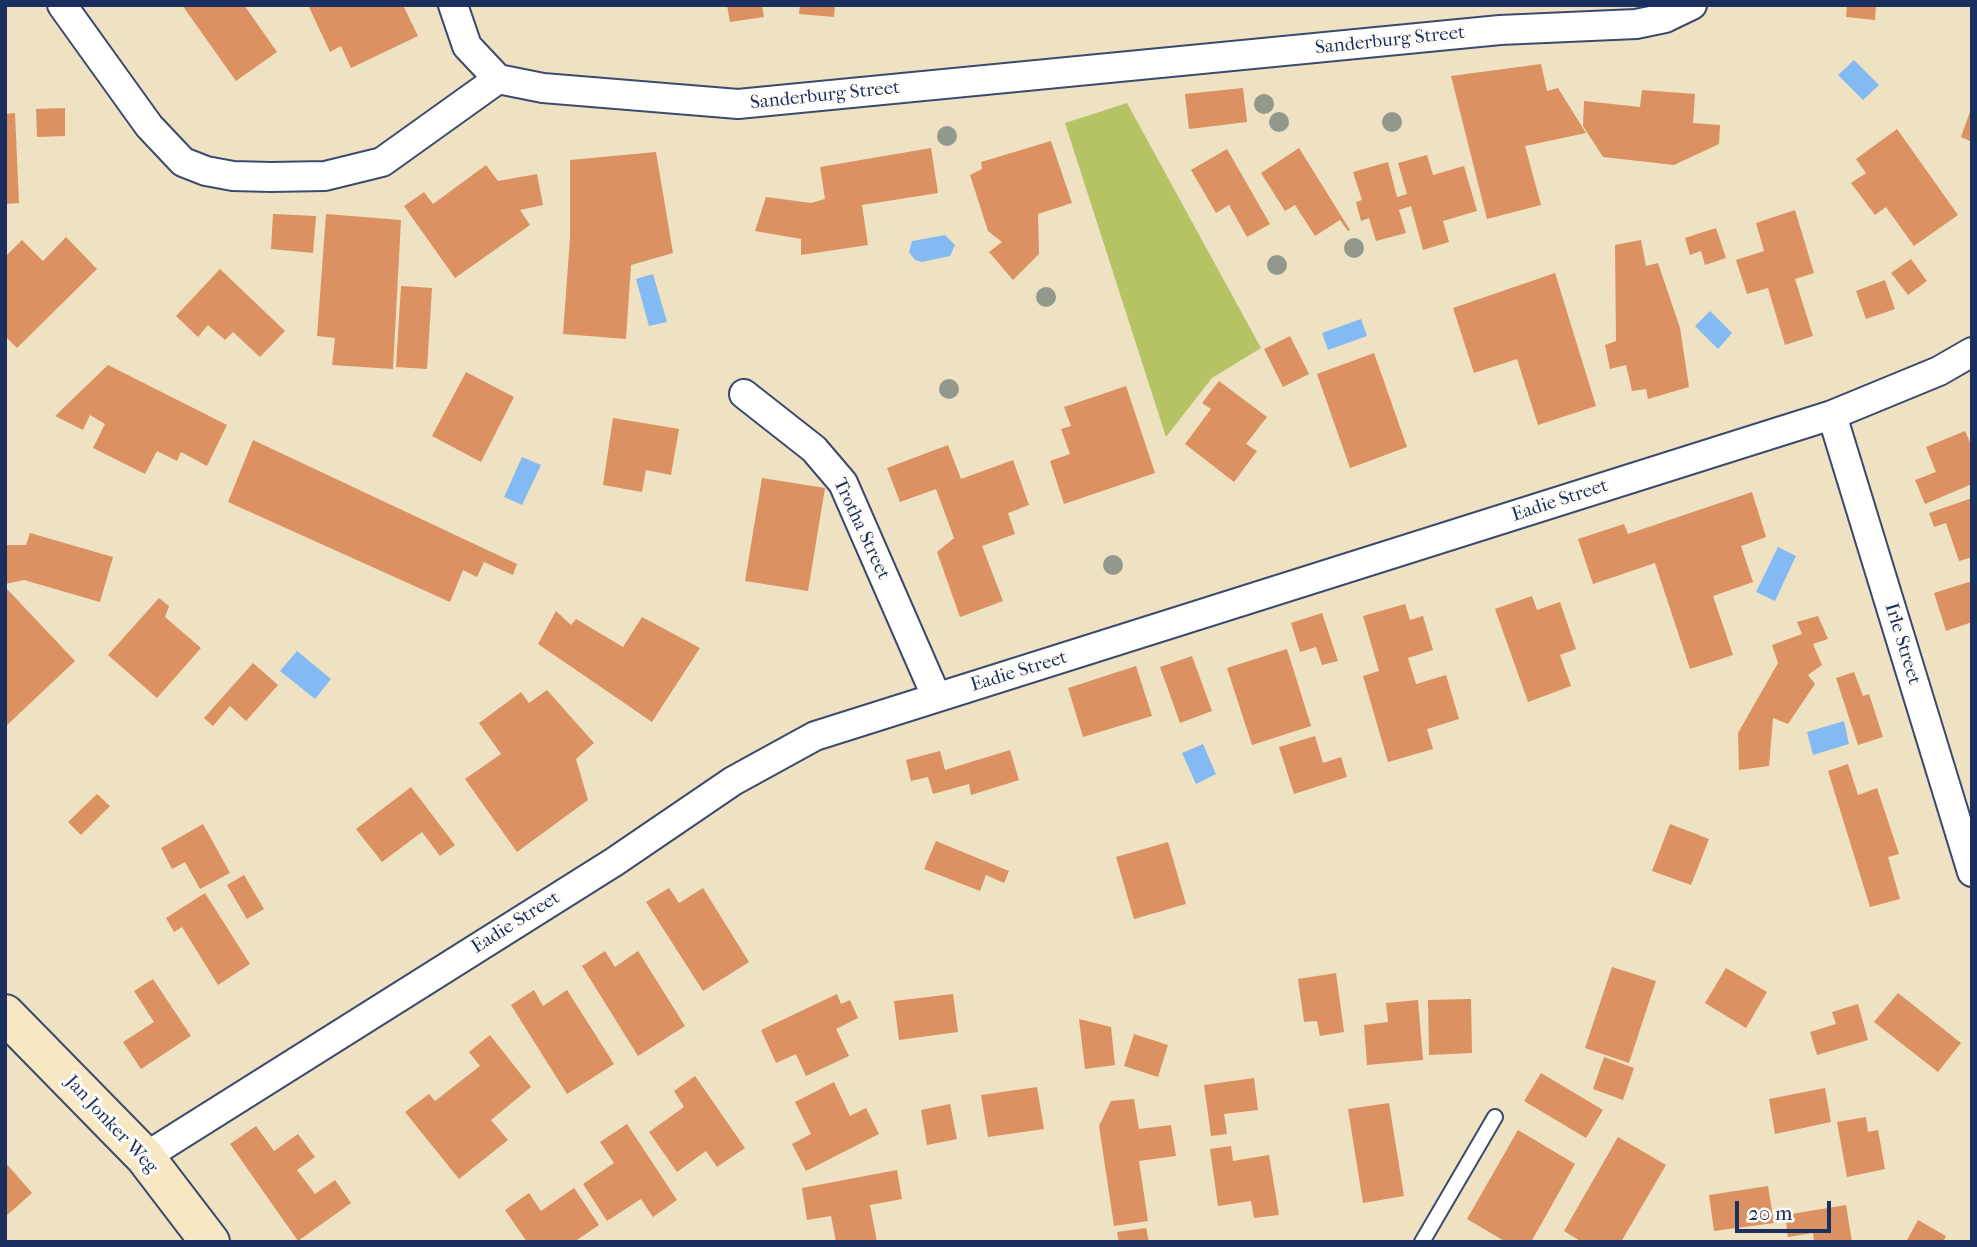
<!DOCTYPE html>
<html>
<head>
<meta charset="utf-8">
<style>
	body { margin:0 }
	#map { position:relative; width:1977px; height:1247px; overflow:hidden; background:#eee2c3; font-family:"IM FELL French Canon",serif }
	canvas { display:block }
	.frame { position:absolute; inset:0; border:7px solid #1b2f5e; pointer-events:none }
	.scale { position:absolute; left:1735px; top:1201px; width:96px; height:32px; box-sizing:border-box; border:4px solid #1b2f5e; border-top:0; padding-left:9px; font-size:21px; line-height:24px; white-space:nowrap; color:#1b2f5e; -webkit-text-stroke:5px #fdfcf7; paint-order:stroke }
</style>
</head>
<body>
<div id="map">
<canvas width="1977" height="1247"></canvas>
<div class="frame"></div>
<div class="scale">20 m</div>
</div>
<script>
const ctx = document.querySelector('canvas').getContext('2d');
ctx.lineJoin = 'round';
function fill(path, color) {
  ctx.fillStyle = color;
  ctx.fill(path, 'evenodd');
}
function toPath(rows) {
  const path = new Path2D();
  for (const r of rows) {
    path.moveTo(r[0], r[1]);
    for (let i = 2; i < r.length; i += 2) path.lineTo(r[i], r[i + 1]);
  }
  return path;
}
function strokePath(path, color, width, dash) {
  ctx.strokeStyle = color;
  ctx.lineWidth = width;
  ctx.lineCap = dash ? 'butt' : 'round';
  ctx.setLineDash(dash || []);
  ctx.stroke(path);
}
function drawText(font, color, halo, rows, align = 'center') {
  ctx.font = font + ' "IM FELL French Canon",serif';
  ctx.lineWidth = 6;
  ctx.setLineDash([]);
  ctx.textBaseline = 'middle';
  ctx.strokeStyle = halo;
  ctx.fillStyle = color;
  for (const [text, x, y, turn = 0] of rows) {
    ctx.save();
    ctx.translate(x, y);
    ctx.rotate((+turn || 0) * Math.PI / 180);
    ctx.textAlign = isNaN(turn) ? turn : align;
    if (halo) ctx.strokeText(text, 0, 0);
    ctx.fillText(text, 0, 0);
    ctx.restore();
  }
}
fill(toPath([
	[1127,103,1261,348,1212,378,1166,437,1065,123]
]), '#b5c365');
fill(toPath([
	[1854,60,1879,85,1863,100,1838,75],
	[945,235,955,245,950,256,922,262,915,260,909,252,912,241],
	[653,274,667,322,649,326,636,279],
	[1710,311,1732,333,1718,349,1695,326],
	[1361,319,1367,336,1328,350,1322,333],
	[522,457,541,465,522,505,504,497],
	[1778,547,1796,556,1775,601,1756,592],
	[297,651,331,679,315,699,280,671],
	[1844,721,1849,744,1813,755,1807,732],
	[1203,744,1216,774,1196,784,1182,753]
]), '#84baf3');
fill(toPath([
	[182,5,244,5,277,52,236,81],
	[308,5,403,5,418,36,351,68,341,46,330,52],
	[727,5,762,5,764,17,730,22],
	[800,5,835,5,834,17,799,14],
	[1847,5,1876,5,1875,20,1846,17],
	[1541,64,1547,91,1558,88,1586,133,1525,146,1541,205,1487,219,1451,76],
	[1243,88,1247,122,1189,129,1185,94],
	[1642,90,1695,94,1693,123,1720,125,1719,144,1674,165,1603,157,1583,126,1584,101,1640,107],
	[1972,106,1972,142,1961,137],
	[65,108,65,136,37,137,36,109],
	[15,113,19,203,5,204,5,114],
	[1897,129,1958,215,1914,246,1886,207,1875,215,1851,183,1866,173,1856,159],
	[1051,141,1072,203,1038,214,1039,254,1013,280,989,252,1002,242,988,231,970,175,982,169,981,162],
	[931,148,938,193,862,205,868,245,801,255,801,239,755,231,766,197,811,203,825,199,820,167],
	[1299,148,1350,230,1348,231,1340,220,1315,236,1295,205,1285,211,1261,173],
	[1227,149,1270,224,1247,237,1229,205,1216,213,1191,170],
	[656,152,673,253,631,265,626,339,563,334,570,238,570,160],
	[1427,155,1433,175,1464,166,1477,211,1443,221,1449,242,1423,250,1411,206,1399,210,1406,233,1376,241,1369,218,1361,221,1356,202,1362,200,1353,172,1388,162,1397,197,1407,194,1398,163],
	[486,165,498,181,537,174,543,205,520,210,530,225,455,278,404,206,424,192,433,204],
	[1795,210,1814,273,1795,279,1813,336,1785,345,1768,288,1747,294,1736,260,1764,251,1756,223],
	[273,214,316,216,313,253,271,249],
	[326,214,401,220,393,369,332,365,335,338,317,336],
	[1716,228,1726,258,1705,265,1701,251,1690,255,1685,238],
	[66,237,97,269,17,348,5,336,5,257,22,240,43,261],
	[1641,240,1646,266,1658,263,1680,328,1689,387,1648,399,1646,389,1632,391,1626,365,1610,369,1605,345,1616,341,1615,245],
	[1911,259,1927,281,1908,295,1891,273],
	[220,269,285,331,260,357,233,332,225,340,208,325,198,337,176,316],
	[1555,273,1596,406,1538,425,1517,359,1474,373,1453,308],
	[1885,280,1895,309,1866,319,1856,291],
	[401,286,432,288,427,369,396,367],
	[1290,336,1309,374,1283,387,1264,349],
	[1374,353,1407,447,1350,468,1317,374],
	[108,365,227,425,207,466,181,452,177,461,157,451,145,474,93,448,105,424,90,415,83,430,55,416],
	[466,372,514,397,481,462,432,436],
	[1219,381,1267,417,1246,444,1257,451,1234,482,1185,444,1211,409,1202,403],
	[1126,386,1155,473,1064,504,1050,461,1070,454,1061,429,1071,426,1064,407],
	[613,418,679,429,671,475,646,470,642,492,603,485],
	[1965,431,1972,447,1972,484,1925,504,1915,480,1936,472,1926,447],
	[253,440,517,564,513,575,484,562,477,577,463,570,450,602,228,502],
	[948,445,961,479,1013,460,1029,505,1008,513,1015,534,982,546,1003,601,960,617,937,552,954,538,936,489,900,502,887,468],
	[762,478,825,488,808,591,745,581],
	[1752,492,1766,537,1741,546,1753,582,1713,596,1733,655,1690,669,1655,563,1593,584,1578,539,1624,524,1628,534],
	[1972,498,1972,557,1959,561,1946,523,1934,527,1929,513],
	[30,533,113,557,100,602,24,580,5,584,5,545,26,545],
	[1972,581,1972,622,1946,631,1934,593],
	[7,589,75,661,5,727,5,591],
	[1532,596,1537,610,1560,602,1576,649,1560,655,1571,686,1528,702,1495,609],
	[159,598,169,606,165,617,201,648,157,698,108,655],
	[1405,604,1410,620,1423,616,1433,650,1408,658,1416,684,1446,675,1459,719,1427,729,1433,749,1388,762,1363,676,1379,671,1363,616],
	[556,611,571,625,576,619,623,647,642,617,700,648,652,722,538,644],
	[1322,613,1338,661,1322,665,1316,647,1300,652,1291,623],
	[1818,616,1828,639,1813,644,1822,665,1808,675,1815,684,1788,724,1773,718,1769,766,1739,770,1738,733,1778,663,1772,645,1802,634,1797,622],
	[1287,649,1311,726,1252,745,1227,668],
	[1192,656,1212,711,1180,723,1160,667],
	[253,663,278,685,246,721,230,706,213,726,204,718],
	[1136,666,1152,716,1083,737,1068,688],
	[1854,672,1863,696,1869,694,1883,737,1858,745,1836,678],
	[547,690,594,743,576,759,588,800,517,852,465,779,501,754,479,723,521,692,529,703],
	[1315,736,1323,763,1341,757,1347,777,1294,794,1279,747],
	[1010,750,1019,780,971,795,969,784,933,794,928,777,911,781,906,760,940,751,945,770],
	[1848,764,1858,795,1877,788,1899,854,1888,857,1900,899,1870,907,1828,771],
	[411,787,455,845,440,856,422,832,382,862,356,829],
	[97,794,110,806,81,835,68,822],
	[203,824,230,873,200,889,185,862,172,869,161,848],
	[1670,824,1709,839,1691,885,1652,871],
	[936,841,1009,871,1004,883,986,875,980,891,924,869],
	[1168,842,1186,904,1134,919,1116,857],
	[244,875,264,909,247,919,227,885],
	[669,888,679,903,703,888,749,962,703,991,646,902],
	[205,893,250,964,218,985,182,927,174,932,166,918],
	[605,951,615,967,638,951,685,1026,638,1056,582,966],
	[1612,967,1656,981,1629,1063,1585,1048],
	[1726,968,1767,992,1746,1028,1705,1003],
	[1336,973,1344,1032,1320,1036,1317,1021,1304,1022,1298,979],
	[153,979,191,1036,141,1069,123,1042,154,1022,134,991],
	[534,990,543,1006,567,990,614,1064,567,1094,511,1005],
	[1898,993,1961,1043,1938,1072,1874,1022],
	[837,994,841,1004,850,1000,858,1018,836,1029,849,1056,806,1076,796,1054,776,1063,761,1030],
	[953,994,958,1032,899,1040,894,1001],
	[1471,999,1472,1053,1429,1055,1428,1000],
	[1418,1000,1423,1060,1367,1065,1364,1025,1388,1022,1386,1003],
	[1858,1004,1868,1040,1817,1055,1810,1032,1836,1024,1832,1012],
	[1079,1019,1111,1027,1115,1065,1085,1069],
	[1134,1034,1168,1045,1158,1077,1124,1066],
	[490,1035,531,1087,491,1120,508,1140,459,1179,405,1112,429,1094,435,1101,480,1066,469,1052],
	[1604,1057,1634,1068,1623,1100,1593,1089],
	[1541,1073,1603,1110,1586,1138,1524,1101],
	[695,1076,745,1148,717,1167,706,1151,677,1172,649,1132,684,1107,674,1091],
	[1254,1078,1258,1110,1224,1114,1227,1134,1211,1136,1204,1085],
	[834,1082,850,1116,866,1108,879,1134,806,1171,792,1144,811,1134,795,1102],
	[1037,1087,1044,1129,988,1137,981,1095],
	[1825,1088,1831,1122,1775,1134,1769,1099],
	[1134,1099,1139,1129,1171,1125,1176,1156,1139,1161,1148,1221,1114,1226,1099,1126,1111,1101],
	[1389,1103,1404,1196,1363,1203,1348,1109],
	[950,1104,957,1139,927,1145,921,1110],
	[1866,1117,1868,1132,1878,1130,1885,1169,1847,1177,1837,1122],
	[627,1124,677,1200,653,1217,641,1199,607,1221,583,1184,614,1163,600,1142],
	[256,1126,274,1151,298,1134,315,1157,297,1170,315,1194,335,1180,351,1203,298,1241,230,1144],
	[1518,1130,1575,1164,1531,1242,1506,1242,1467,1219],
	[1618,1137,1666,1165,1621,1242,1582,1242,1564,1231],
	[1231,1146,1233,1161,1269,1155,1279,1215,1254,1218,1251,1201,1218,1206,1210,1149],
	[5,1162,32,1193,5,1217],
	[897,1170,902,1199,870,1205,877,1242,836,1242,831,1216,807,1220,802,1188],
	[1768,1186,1774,1223,1714,1231,1709,1195],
	[574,1188,599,1225,574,1242,527,1242,505,1210,529,1193,541,1211],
	[1846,1205,1852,1242,1814,1242,1813,1233,1788,1237,1785,1215],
	[1918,1220,1946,1236,1943,1242,1906,1242],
	[1146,1228,1149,1242,1119,1242,1117,1232]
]), '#db9162');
const service = toPath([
	[1422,1242,1495,1117]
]);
const minor = toPath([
	[62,5,149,126,183,162,206,171,233,176,271,177,325,176,382,162,498,79,543,88,738,104,1500,30,1636,24,1665,18,1692,5],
	[453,5,467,46,498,79],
	[744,394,814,449,843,483,936,696],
	[1832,415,1972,872],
	[145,1157,614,862,733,781,815,736,1832,415,1939,371,1972,352]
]);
const secondary = toPath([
	[5,1014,145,1157,210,1242]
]);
strokePath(service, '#3b4a6d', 18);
strokePath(minor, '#3b4a6d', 32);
strokePath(secondary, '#3b4a6d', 42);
strokePath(service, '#fff', 14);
strokePath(minor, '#fff', 28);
strokePath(secondary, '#f7e8c3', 38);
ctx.fillStyle = '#93988d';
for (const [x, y] of [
	[1264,104],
	[1279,122],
	[1392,122],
	[947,136],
	[1354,248],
	[1277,265],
	[1046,297],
	[949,389],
	[1113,565]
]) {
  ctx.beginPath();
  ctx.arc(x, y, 10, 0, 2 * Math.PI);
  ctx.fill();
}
drawText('19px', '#1b2f5e', '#fdfcf7', [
	["Sanderburg Street",1390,41,-6],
	["Sanderburg Street",825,96,-6],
	["Eadie Street",1560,501,-18],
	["Trotha Street",861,529,65],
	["Irle Street",1902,644,73],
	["Eadie Street",1019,672,-17],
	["Eadie Street",516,923,-32],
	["Jan Jonker Weg",111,1125,47]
]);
</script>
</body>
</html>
